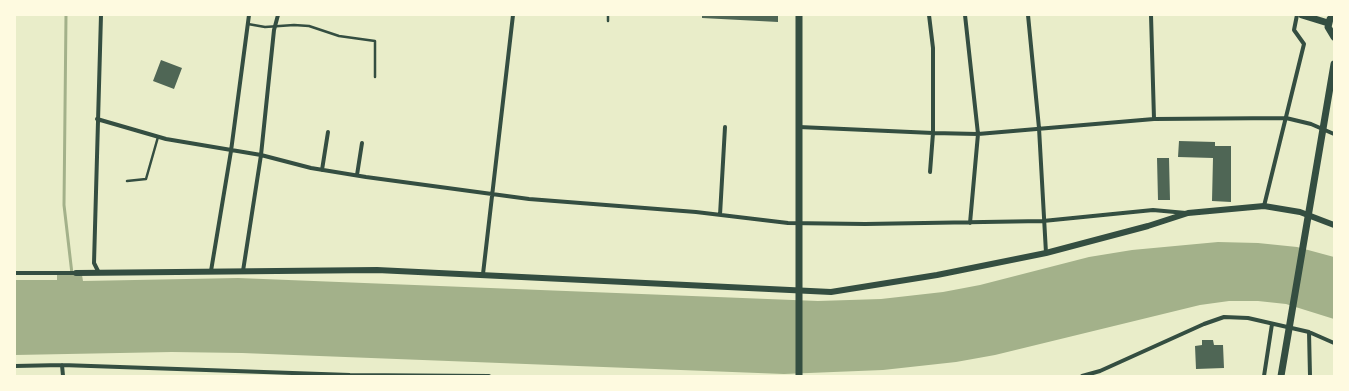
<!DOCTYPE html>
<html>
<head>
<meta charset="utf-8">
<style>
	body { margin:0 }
	#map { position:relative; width:1349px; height:391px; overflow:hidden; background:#e9edc9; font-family:Rubik,sans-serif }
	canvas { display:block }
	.frame { position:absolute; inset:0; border:16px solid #fefae0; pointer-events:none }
</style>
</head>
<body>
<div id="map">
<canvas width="1349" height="391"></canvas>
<div class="frame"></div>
</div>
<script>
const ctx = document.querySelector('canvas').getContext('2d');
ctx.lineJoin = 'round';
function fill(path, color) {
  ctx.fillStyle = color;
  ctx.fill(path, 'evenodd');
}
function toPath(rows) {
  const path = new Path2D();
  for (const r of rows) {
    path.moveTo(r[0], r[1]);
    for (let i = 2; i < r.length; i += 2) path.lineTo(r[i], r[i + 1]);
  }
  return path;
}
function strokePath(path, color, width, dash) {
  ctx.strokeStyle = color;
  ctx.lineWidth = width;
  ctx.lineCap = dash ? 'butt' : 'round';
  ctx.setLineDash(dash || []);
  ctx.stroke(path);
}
fill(toPath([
	[1218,242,1258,243,1297,247,1334,257,1334,319,1286,304,1258,301,1229,301,1200,305,995,355,956,362,883,370,784,374,242,353,172,352,15,355,15,280,57,280,57,275,82,275,83,281,238,278,818,301,881,299,943,292,980,285,1089,257,1132,250]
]), '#a3b18a');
strokePath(toPath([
	[66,15,64,205,72,274]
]), '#a3b18a', 3);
fill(toPath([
	[702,15,778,15,778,22,702,18],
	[161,60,182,68,174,89,153,81],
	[1179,141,1215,142,1215,146,1231,146,1231,202,1212,201,1213,158,1178,157],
	[1157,158,1169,158,1170,200,1158,200],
	[1202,340,1213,340,1214,345,1223,345,1224,368,1196,369,1195,346,1202,345]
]), '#4f6655');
strokePath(toPath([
	[608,15,608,21],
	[248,24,265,27,294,25,309,26,339,36,375,41,375,77],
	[127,181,146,179,158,137]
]), '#344e41', 2.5);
strokePath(toPath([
	[929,15,933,48,933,133,930,172],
	[965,15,978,134,970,223],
	[1028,15,1039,128,1046,253],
	[1151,15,1154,119],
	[97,119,166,139,261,155,311,168,366,177,529,199,696,212,788,223,865,224,1043,221,1153,210,1186,213],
	[799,127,933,133,978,134,1154,119,1286,118,1311,124,1334,134],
	[322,170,328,132],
	[357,175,362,143],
	[1264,206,1304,44,1294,30,1297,15],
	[720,215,725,127],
	[211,271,231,151,249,15],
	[243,271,261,155,274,30,278,15],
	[15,273,76,273],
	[99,273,94,263,101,15],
	[483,274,513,15],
	[1309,332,1310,376],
	[62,365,63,376],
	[15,366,62,365,350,375,489,376],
	[1082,376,1100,371,1204,324,1224,317,1248,318,1309,332,1334,343],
	[1264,376,1272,324]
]), '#344e41', 4);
strokePath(toPath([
	[76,273,377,270,831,292,937,275,1046,253,1148,226,1188,213,1264,206,1300,212,1334,225]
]), '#344e41', 6);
strokePath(toPath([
	[799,15,799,376],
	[1302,15,1328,23],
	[1334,16,1330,19,1328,27,1334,37],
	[1281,376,1334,64]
]), '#344e41', 7);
</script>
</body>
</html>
